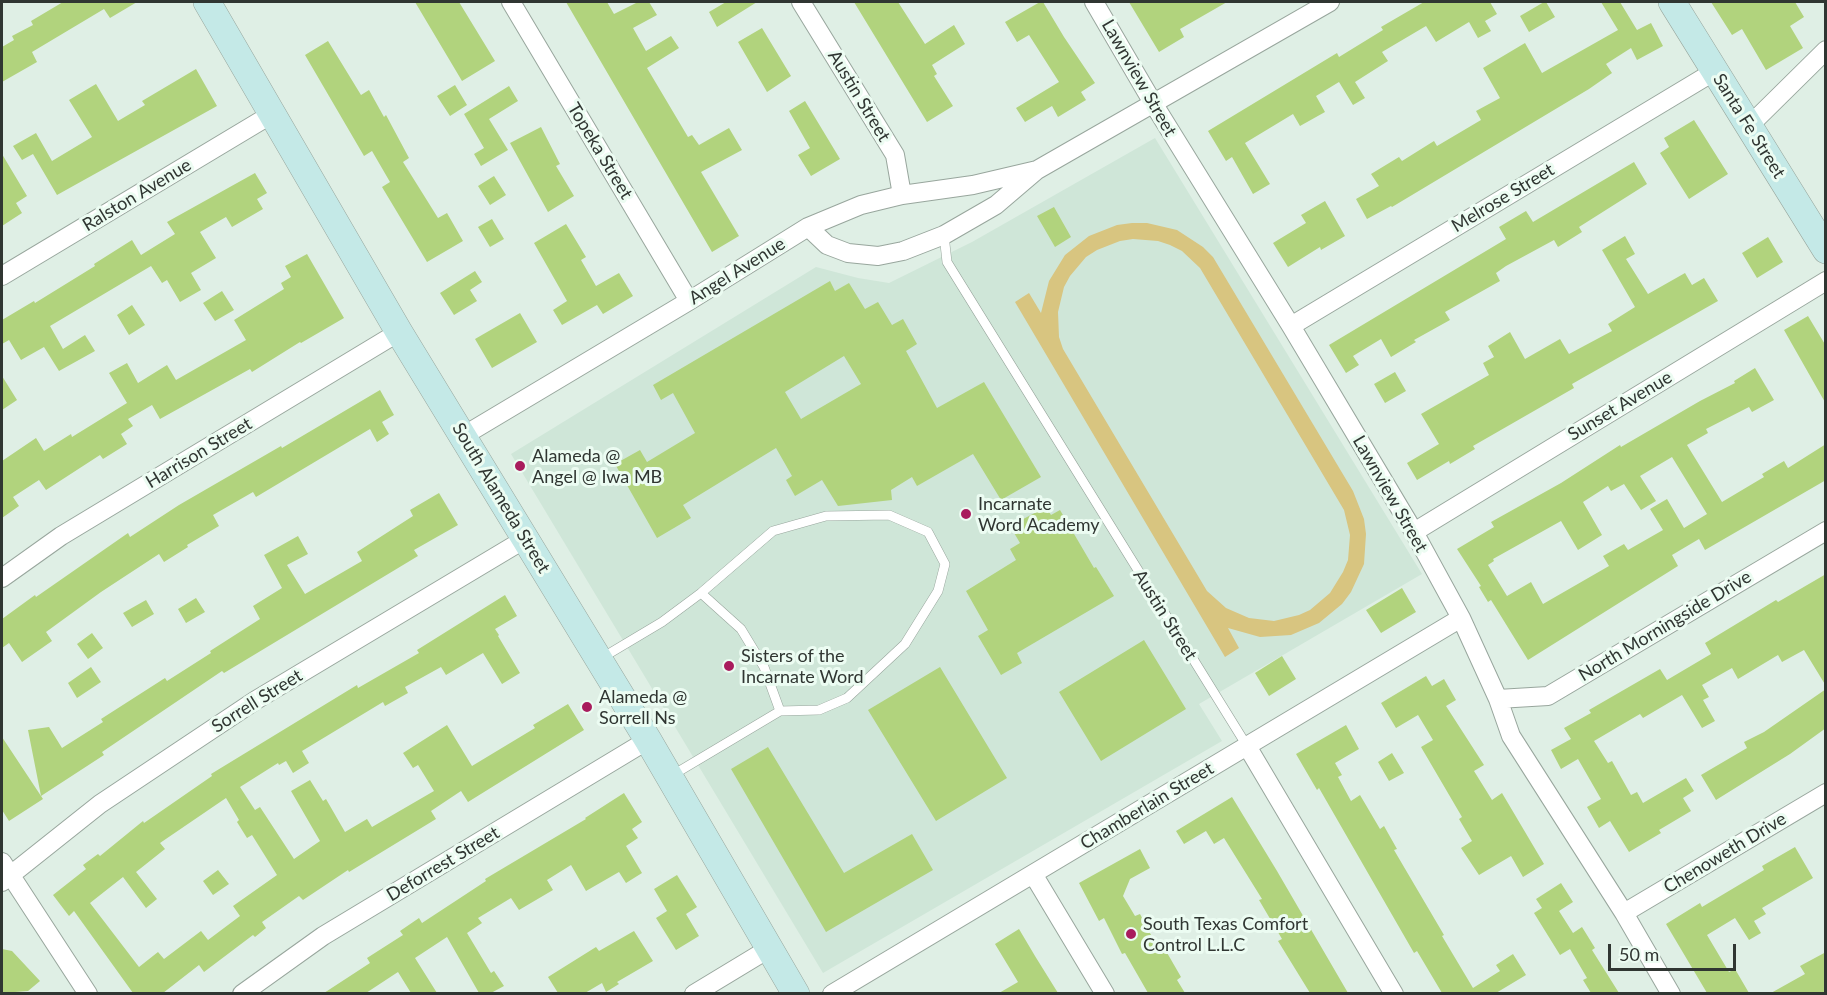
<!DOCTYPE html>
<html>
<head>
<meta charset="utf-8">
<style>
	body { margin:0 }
	#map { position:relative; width:1827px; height:995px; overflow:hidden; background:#dfefe5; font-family:Lato,sans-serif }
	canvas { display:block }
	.frame { position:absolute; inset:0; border:3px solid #303632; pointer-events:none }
	.scale { position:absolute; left:1608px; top:944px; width:128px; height:27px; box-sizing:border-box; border:3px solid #303632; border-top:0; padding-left:8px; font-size:18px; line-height:21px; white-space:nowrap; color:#303632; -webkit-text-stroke:4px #ecfcf2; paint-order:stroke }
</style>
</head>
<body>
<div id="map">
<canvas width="1827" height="995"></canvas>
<div class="frame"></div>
<div class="scale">50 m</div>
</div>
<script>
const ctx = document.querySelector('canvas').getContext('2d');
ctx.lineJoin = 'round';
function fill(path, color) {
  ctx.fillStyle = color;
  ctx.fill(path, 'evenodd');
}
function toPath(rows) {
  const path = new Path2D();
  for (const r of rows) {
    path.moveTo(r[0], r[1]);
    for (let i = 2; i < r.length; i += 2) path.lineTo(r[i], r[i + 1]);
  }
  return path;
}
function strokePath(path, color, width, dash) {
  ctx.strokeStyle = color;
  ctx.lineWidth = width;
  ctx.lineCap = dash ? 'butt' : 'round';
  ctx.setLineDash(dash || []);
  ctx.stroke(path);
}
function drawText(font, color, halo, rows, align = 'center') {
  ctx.font = font + ' Lato,sans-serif';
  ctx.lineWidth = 6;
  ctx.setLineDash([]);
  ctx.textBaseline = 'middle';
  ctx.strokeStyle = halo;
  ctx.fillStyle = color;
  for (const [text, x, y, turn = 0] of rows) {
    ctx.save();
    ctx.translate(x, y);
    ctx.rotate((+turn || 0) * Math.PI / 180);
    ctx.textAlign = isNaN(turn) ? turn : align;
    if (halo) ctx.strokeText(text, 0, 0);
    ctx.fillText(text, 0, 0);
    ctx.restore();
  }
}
fill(toPath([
	[1155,138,1422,574,1199,704,1222,741,823,973,511,454,816,267,858,278,889,283,972,242]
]), '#cfe6d8');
fill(toPath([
	[1132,223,1147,223,1177,230,1203,247,1213,257,1353,491,1364,519,1366,534,1364,564,1351,592,1342,604,1319,623,1291,635,1260,637,1228,628,1239,648,1225,657,1015,302,1029,293,1041,313,1049,281,1065,255,1089,236,1117,225],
	[1133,239,1158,241,1170,245,1182,251,1200,268,1344,510,1350,535,1348,560,1343,572,1330,593,1310,610,1299,615,1274,621,1249,618,1226,608,1207,591,1063,349,1059,337,1058,312,1064,287,1070,276,1086,257,1097,250,1120,241]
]), '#d8c580');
fill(toPath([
	[63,2,137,2,110,18,104,9,32,52,37,62,2,82,2,47,14,40,12,36,33,25,31,21],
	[415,2,459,2,495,61,462,81],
	[566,2,607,2,614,14,638,2,649,2,657,15,633,28,646,51,671,36,679,48,647,68,688,137,692,135,699,145,729,128,742,150,701,172,739,236,712,252],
	[726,2,757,2,717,27,709,12],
	[854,2,898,2,925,44,954,25,965,44,932,65,937,74,934,76,953,106,927,122],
	[1040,2,1043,2,1064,37,1095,83,1081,92,1086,100,1058,117,1052,106,1025,122,1016,108,1059,82,1029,35,1017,42,1005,22],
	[1129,2,1227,2,1180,29,1184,37,1159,52],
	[1424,2,1490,2,1497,14,1485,21,1491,31,1478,38,1469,22,1436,42,1426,26,1382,52,1388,61,1355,82,1365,98,1353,105,1339,82,1316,96,1325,112,1300,126,1293,114,1245,143,1270,184,1253,194,1232,157,1226,161,1208,131,1337,53,1339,57,1383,30,1381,27],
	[1544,2,1546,2,1555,17,1529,32,1520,16],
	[1601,2,1620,2,1637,30,1651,23,1663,46,1637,60,1631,48,1606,64,1612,73,1589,89,1392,207,1391,206,1367,219,1356,199,1379,186,1371,174,1399,157,1402,161,1434,141,1437,146,1481,120,1476,111,1500,98,1483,68,1525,43,1542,73,1618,30],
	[1711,2,1795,2,1804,17,1790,26,1803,48,1766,70,1742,29,1732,35],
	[762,28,791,76,767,92,738,42],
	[328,41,361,95,369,90,384,117,386,115,409,158,403,162,438,218,447,213,463,241,427,262,382,187,390,182,372,151,364,156,305,55],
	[196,69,217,106,57,195,33,154,22,160,13,146,36,133,52,161,92,137,69,100,96,84,118,121,145,105,142,101],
	[455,85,467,105,450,116,437,96],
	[509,86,518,101,489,119,508,150,481,166,474,154,484,148,464,114],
	[805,101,840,159,811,176,798,155,810,148,789,111],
	[1694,120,1728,174,1689,199,1660,153,1669,147,1664,138],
	[541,127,560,164,556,166,574,196,548,212,510,143],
	[2,154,27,196,16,203,22,213,2,226],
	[1634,162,1647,184,1579,227,1582,232,1558,247,1554,240,1506,266,1496,273,1500,281,1445,312,1450,320,1414,340,1416,342,1391,357,1381,339,1353,356,1359,365,1346,373,1329,345,1506,239,1499,227,1526,211,1533,222],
	[255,173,267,193,257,199,263,209,232,227,226,217,200,232,216,258,191,273,201,290,180,302,167,280,162,283,151,266,50,326,63,349,85,335,95,351,59,371,44,347,21,360,9,340,2,344,2,320,34,301,35,303,95,266,94,264,132,240,141,255,175,234,167,222],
	[494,176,506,195,490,205,478,186],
	[1325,201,1345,236,1321,250,1320,247,1288,267,1273,243,1306,223,1301,215],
	[1054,207,1071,237,1055,247,1037,216],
	[492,219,504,239,490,247,478,227],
	[566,224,586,257,581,260,596,286,619,273,633,296,603,314,597,305,562,325,553,310,567,301,534,243],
	[1625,236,1635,254,1626,259,1648,294,1685,273,1692,285,1704,278,1718,301,1572,384,1574,388,1473,446,1475,449,1450,464,1449,461,1417,480,1407,463,1439,444,1421,414,1489,375,1483,363,1494,357,1488,346,1510,332,1525,359,1560,339,1569,354,1612,331,1608,324,1635,307,1602,250],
	[1768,237,1783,262,1757,278,1742,253],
	[307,254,344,318,301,343,300,342,252,372,250,369,160,419,152,405,128,419,133,426,121,434,127,444,103,459,100,455,46,490,39,480,13,497,19,506,2,518,2,461,36,438,44,451,71,434,72,437,127,403,109,373,127,363,138,383,167,365,176,380,246,340,234,320,284,289,281,283,291,277,285,266],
	[475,271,482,282,470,290,477,301,454,315,440,293],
	[830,281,835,291,849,283,865,309,878,302,892,325,903,319,917,344,906,351,937,408,984,382,1041,477,1001,500,973,454,917,486,912,477,891,490,892,500,838,506,822,480,795,496,786,480,792,476,776,448,683,505,691,518,657,538,615,464,640,450,647,462,695,433,673,393,661,400,653,385],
	[844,356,861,384,801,419,785,392],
	[222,291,234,310,215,321,203,303],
	[132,305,145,325,129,335,117,315],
	[520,313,537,342,492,368,475,339],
	[1808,316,1826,346,1826,404,1784,330],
	[1755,368,1774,400,1752,412,1749,407,1706,429,1708,433,1687,445,1722,502,1764,477,1762,474,1784,461,1788,468,1826,444,1826,480,1705,550,1699,539,1672,555,1678,566,1528,660,1491,600,1488,602,1479,587,1481,586,1457,549,1494,527,1491,522,1561,483,1620,445,1621,447,1700,401,1735,383,1734,381],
	[1672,457,1707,514,1684,528,1667,499,1650,509,1663,530,1628,550,1624,544,1603,556,1609,566,1543,604,1531,582,1507,596,1488,565,1494,561,1493,559,1561,521,1578,550,1602,535,1583,502,1608,486,1611,491,1624,484,1641,510,1656,501,1640,476],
	[1395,372,1406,391,1385,403,1374,384],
	[2,376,17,400,2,410],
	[380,390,394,415,382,422,389,434,377,442,370,429,256,497,253,492,213,515,219,526,187,545,188,547,164,562,159,554,101,592,46,632,52,641,22,662,9,643,2,648,2,619,35,595,36,597,128,533,130,537,179,505,281,446,282,448],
	[439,493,458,525,414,550,418,556,224,673,222,671,102,752,104,755,41,796,43,799,9,821,2,810,2,737,41,796,28,730,49,727,62,748,103,722,101,719,165,678,167,681,211,653,210,651,260,619,253,606,282,588,264,555,298,536,308,554,287,565,305,594,362,561,357,552,413,516,410,510],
	[1046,507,1051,515,1060,510,1094,568,1096,567,1114,596,1017,653,1022,663,1001,675,978,636,988,630,966,591,1016,560,1010,549,1020,543,1010,526],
	[1826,574,1826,686,1804,650,1782,662,1778,655,1738,679,1732,668,1702,685,1709,697,1703,700,1715,721,1702,728,1682,695,1643,718,1640,714,1594,741,1608,763,1612,761,1631,795,1637,792,1643,803,1686,778,1694,791,1683,798,1691,811,1659,830,1661,833,1629,852,1610,821,1599,828,1587,807,1601,799,1578,759,1561,769,1551,750,1571,739,1564,728,1591,713,1589,710,1660,669,1667,680,1711,654,1705,643,1776,600,1778,602],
	[1402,588,1416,612,1381,633,1366,610],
	[505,595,517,616,495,629,499,635,498,636,520,673,502,684,483,653,446,675,441,667,405,687,408,693,385,706,383,702,302,751,309,763,293,773,286,761,279,765,278,763,240,787,255,810,260,807,294,859,320,841,291,791,310,780,323,801,326,799,345,832,367,819,372,827,434,791,418,765,413,768,403,753,447,725,472,766,535,728,533,725,568,704,584,730,468,802,461,791,431,811,436,819,349,872,348,870,303,900,299,896,262,922,266,928,255,937,253,935,204,972,199,965,163,993,133,993,74,911,69,916,53,895,86,869,83,865,98,854,100,856,143,821,144,823,212,776,211,774,357,685,358,688,419,653,417,650],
	[226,798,239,820,237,822,247,838,252,835,277,875,233,906,240,916,208,940,201,931,164,959,158,952,139,967,90,903,123,877,146,908,157,899,136,872,165,849,160,843],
	[196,598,205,612,186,623,178,609],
	[146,600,154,614,132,627,123,613],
	[92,633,103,648,88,659,77,644],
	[1144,640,1186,709,1101,761,1059,692],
	[1282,656,1296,679,1269,696,1255,673],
	[91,667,101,682,77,698,68,683],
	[940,667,1007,778,936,821,868,710],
	[1426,676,1432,686,1444,679,1456,700,1446,706,1484,765,1474,771,1492,800,1502,793,1544,864,1523,877,1511,856,1479,875,1461,848,1472,841,1459,819,1462,817,1421,747,1433,740,1418,715,1396,728,1381,703],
	[1826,689,1826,728,1790,754,1716,800,1701,775,1747,748,1744,742,1764,732],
	[1346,725,1359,749,1335,763,1342,775,1338,777,1351,801,1360,795,1380,829,1384,826,1397,849,1394,850,1444,935,1442,936,1473,988,1500,971,1496,965,1513,954,1526,975,1496,993,1442,993,1417,951,1414,953,1319,788,1317,790,1296,754],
	[768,747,844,873,912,834,933,870,826,932,731,769],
	[1392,753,1404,773,1389,781,1378,762],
	[624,793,642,822,632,829,638,838,626,846,642,873,626,883,619,872,586,891,571,865,547,880,553,890,519,910,511,898,478,918,482,923,467,933,491,973,494,971,504,986,491,993,479,993,447,937,415,958,437,993,411,993,398,972,366,993,324,993,370,963,367,958,403,935,400,931,419,918,422,923,486,881,485,879,586,819,585,818],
	[1232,797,1277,871,1348,993,1310,993,1278,941,1282,939,1259,900,1262,899,1224,838,1214,844,1206,831,1184,844,1176,831],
	[1795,847,1813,878,1762,908,1766,914,1754,921,1761,933,1749,940,1735,918,1707,935,1729,972,1735,969,1749,993,1707,993,1666,924,1700,903,1702,907,1764,870,1762,866],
	[1140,849,1150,868,1130,879,1123,896,1135,916,1140,914,1161,954,1166,951,1181,977,1177,980,1185,993,1148,993,1125,953,1122,954,1104,918,1099,921,1079,883],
	[218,870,229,884,213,895,203,881],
	[677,875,697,907,686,914,699,936,676,950,656,918,667,911,654,889],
	[1561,883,1573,902,1559,911,1573,933,1582,927,1595,948,1592,950,1619,993,1591,993,1583,980,1587,978,1570,949,1560,955,1534,913,1542,908,1536,899],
	[1019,929,1035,956,1058,993,999,993,1018,982,995,944],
	[634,931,653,961,617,982,619,984,606,992,602,983,585,993,558,993,548,977,596,947,599,951],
	[2,949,12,951,40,981,28,991,2,993],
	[1826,952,1826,993,1771,993,1805,974,1800,966]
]), '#b1d37d');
const lane = toPath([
	[944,235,947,262,1247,746],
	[701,593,741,629,764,667,780,711],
	[600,659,662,622,701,593,773,531,826,516,889,515,928,532,945,564,938,591,905,644,847,698,819,710,780,711,671,776]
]);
const street = toPath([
	[511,2,689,301],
	[801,2,895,155,902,195],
	[1094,2,1153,103,1291,326,1414,532,1461,618,1498,699,1511,736,1624,913,1671,994],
	[1749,126,1826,50],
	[808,227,827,245,848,253,878,256,903,251,944,235,996,205,1037,170,1330,2],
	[2,276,272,114],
	[1291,326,1715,71],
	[463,436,689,301,808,227,861,205,902,195,973,185,1037,170],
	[1414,532,1826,281],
	[2,578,61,536,399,332],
	[1498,699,1548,696,1826,531],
	[1247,746,1394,994],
	[2,862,88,994],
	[1033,874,1105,994],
	[2,882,100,804,256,700,525,539],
	[1624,913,1826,793],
	[242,994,323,936,648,740],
	[694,994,770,948],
	[832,994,1461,618]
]);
const secondary = toPath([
	[207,2,399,332,648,740,796,994],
	[1672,2,1826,250]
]);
strokePath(lane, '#98a69d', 10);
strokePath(street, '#98a69d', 20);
strokePath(secondary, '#98a69d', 28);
strokePath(lane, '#fff', 9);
strokePath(street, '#fff', 18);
strokePath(secondary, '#c4e9e7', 27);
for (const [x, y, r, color] of [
	[520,466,6,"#a91c5d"],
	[966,514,6,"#a91c5d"],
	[729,666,6,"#a91c5d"],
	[587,707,6,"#a91c5d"],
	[1131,934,6,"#a91c5d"]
]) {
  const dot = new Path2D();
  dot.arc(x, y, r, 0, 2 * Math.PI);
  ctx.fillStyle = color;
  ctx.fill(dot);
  strokePath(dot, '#ecfcf2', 2);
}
drawText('18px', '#303632', '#ecfcf2', [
	["Lawnview Street",1139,78,60],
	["Austin Street",859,96,59],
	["Santa Fe Street",1749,126,58],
	["Topeka Street",600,151,59],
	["Ralston Avenue",137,195,-31],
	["Melrose Street",1503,198,-31],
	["Angel Avenue",737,271,-32],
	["Sunset Avenue",1620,406,-31],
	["Harrison Street",199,453,-31],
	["Lawnview Street",1390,494,60],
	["South Alameda Street",501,498,59],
	["Austin Street",1165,615,58],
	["North Morningside Drive",1665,626,-31],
	["Sorrell Street",257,701,-32],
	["Chamberlain Street",1147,806,-31],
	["Chenoweth Drive",1725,853,-31],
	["Deforrest Street",443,864,-31]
]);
drawText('18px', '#303632', '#ecfcf2', [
	["Alameda @",532,456],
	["Angel @ Iwa MB",532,477],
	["Incarnate",978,504],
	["Word Academy",978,525],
	["Sisters of the",741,656],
	["Incarnate Word",741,677],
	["Alameda @",599,697],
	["Sorrell Ns",599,718],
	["South Texas Comfort",1143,924],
	["Control L.L.C",1143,945]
], 'left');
</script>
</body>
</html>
